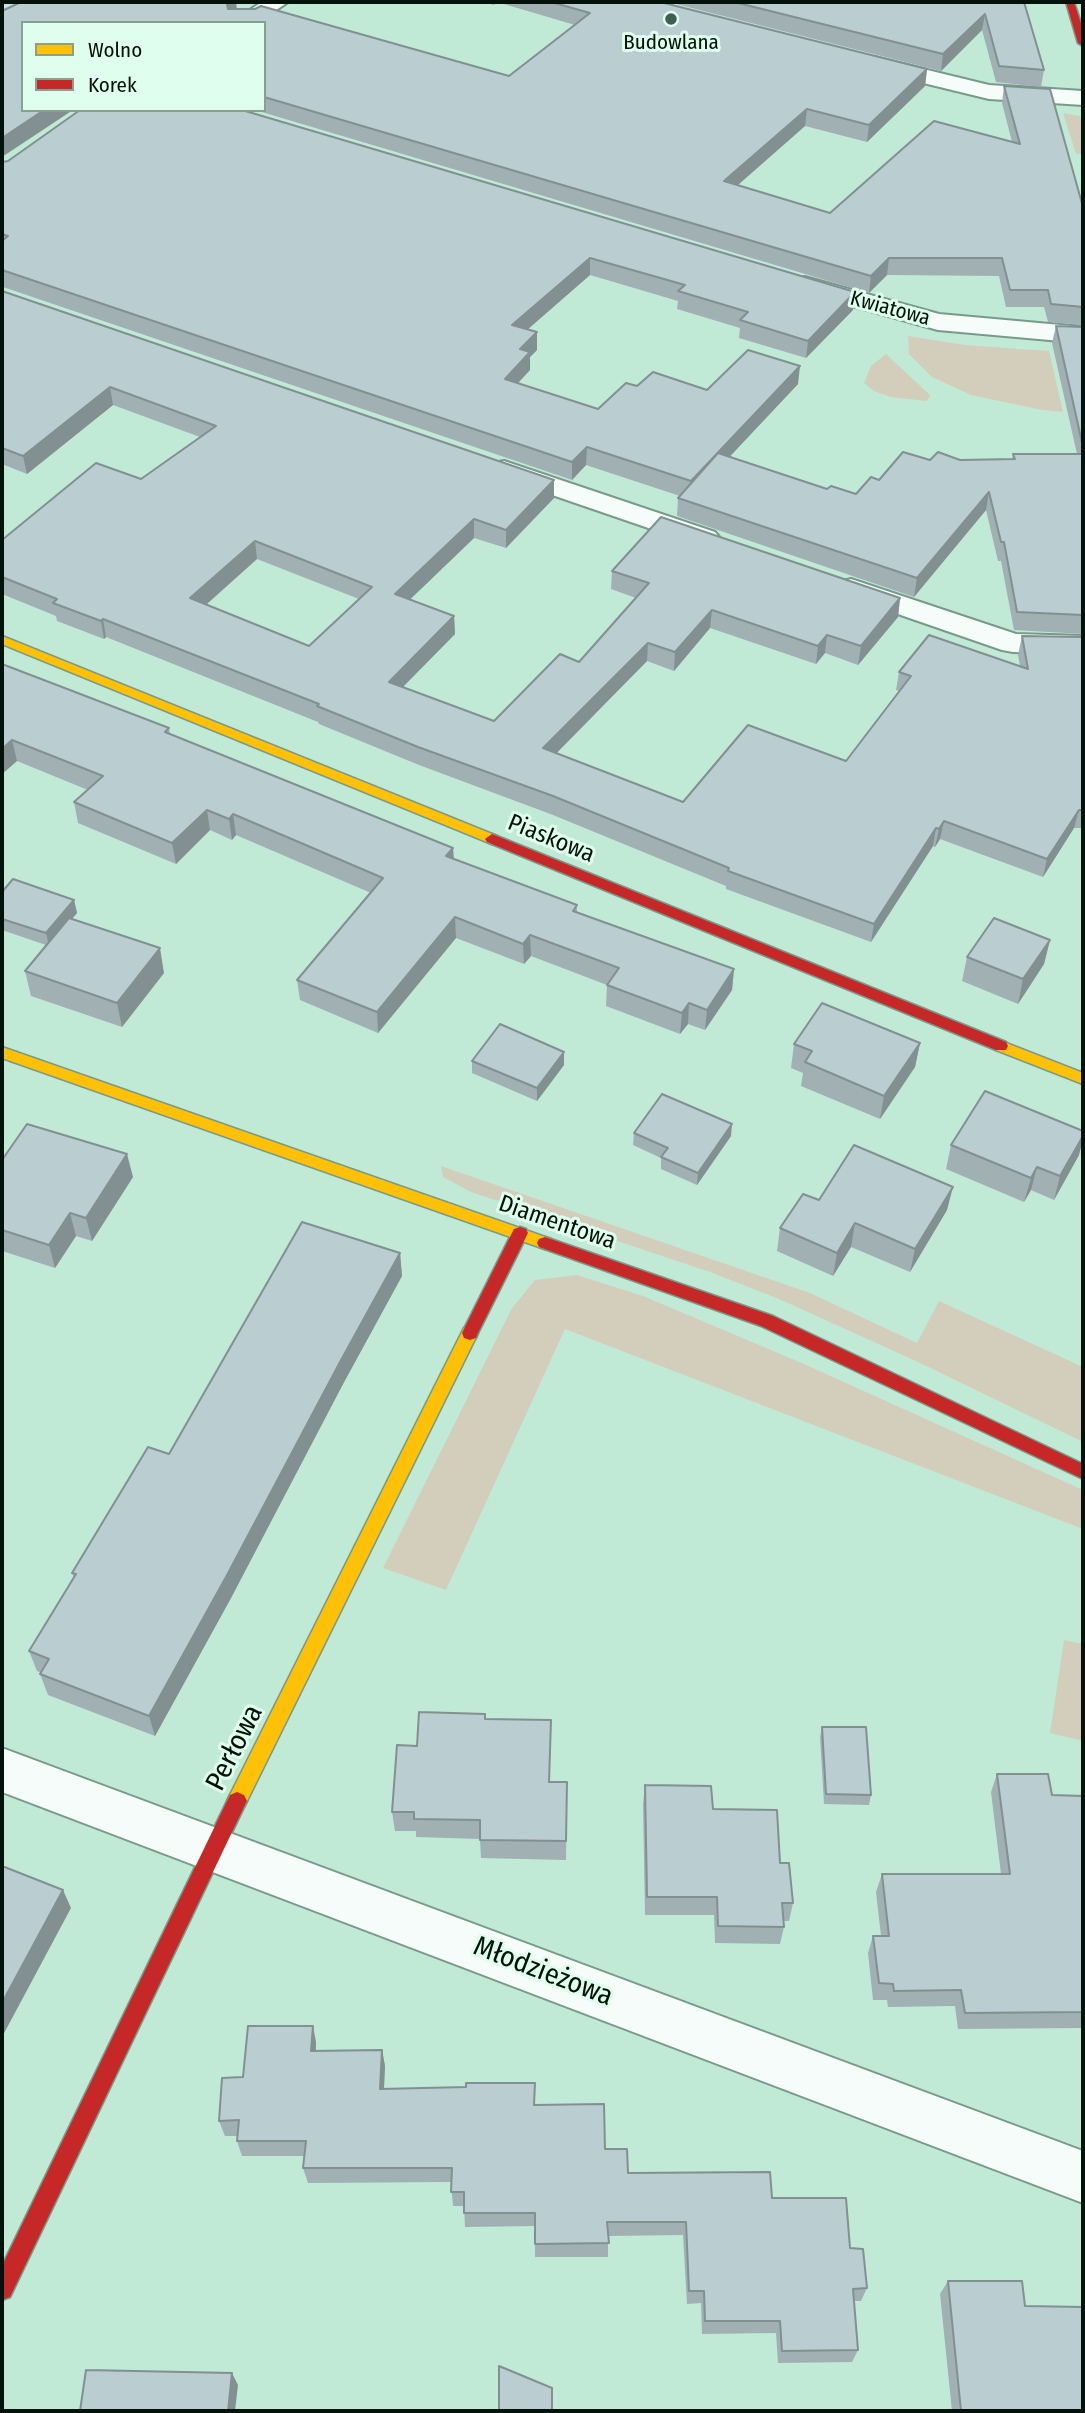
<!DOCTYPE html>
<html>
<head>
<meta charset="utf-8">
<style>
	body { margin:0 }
	#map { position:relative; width:1085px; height:2413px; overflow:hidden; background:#c0ead5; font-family:"Fira Sans Condensed",sans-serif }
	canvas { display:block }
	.frame { position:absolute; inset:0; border:4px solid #001209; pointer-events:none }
	.legend { position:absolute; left:21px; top:21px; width:245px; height:91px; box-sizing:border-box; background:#e0feee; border:2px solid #86a092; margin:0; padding:9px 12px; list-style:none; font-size:21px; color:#001209 }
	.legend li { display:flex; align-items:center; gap:14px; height:35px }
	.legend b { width:35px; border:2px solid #86a092 }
</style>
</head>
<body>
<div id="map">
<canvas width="1085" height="2413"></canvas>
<div class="frame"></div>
<ul class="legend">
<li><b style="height:9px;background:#ffc107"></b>Wolno</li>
<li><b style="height:9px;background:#c62828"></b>Korek</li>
</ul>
</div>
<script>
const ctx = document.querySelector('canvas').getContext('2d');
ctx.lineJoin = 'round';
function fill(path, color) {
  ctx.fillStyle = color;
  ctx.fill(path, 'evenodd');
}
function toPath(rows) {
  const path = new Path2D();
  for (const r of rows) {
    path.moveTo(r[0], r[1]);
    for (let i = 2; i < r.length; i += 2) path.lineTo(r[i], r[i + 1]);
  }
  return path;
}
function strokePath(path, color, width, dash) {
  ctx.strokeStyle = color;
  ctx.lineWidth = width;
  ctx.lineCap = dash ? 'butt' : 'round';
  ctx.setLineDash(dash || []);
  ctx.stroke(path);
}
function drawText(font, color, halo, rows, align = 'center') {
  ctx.font = font + ' "Fira Sans Condensed",sans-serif';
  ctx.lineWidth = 6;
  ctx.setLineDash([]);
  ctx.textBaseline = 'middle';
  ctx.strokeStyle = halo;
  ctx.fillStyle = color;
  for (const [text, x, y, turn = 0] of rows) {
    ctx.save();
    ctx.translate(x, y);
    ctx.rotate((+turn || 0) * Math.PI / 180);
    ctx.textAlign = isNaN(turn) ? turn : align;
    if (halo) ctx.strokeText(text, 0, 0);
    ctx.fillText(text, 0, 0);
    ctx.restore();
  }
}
fill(toPath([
	[1063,113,1080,116,1083,128,1083,154,1076,154],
	[908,336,965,345,1049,351,1063,412,1042,410,971,395,932,377,909,354],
	[886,354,930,395,927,401,890,397,874,391,864,383,871,366],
	[441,1166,810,1293,917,1343,939,1301,1083,1367,1083,1442,918,1362,779,1299,710,1272,471,1192,443,1177],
	[577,1275,643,1296,804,1364,1083,1490,1083,1529,565,1329,446,1590,383,1568,512,1308,535,1280],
	[1064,1640,1083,1644,1083,1741,1050,1733]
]), '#d3cebc');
const street = toPath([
	[262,2,288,2,257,23,230,23,262,2],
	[874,57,989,85,1083,91,1083,105,989,99,866,69,863,64,866,59,874,57],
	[805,277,939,314,1083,327,1083,343,938,330,796,290,792,285,796,280,805,277],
	[504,461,715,532,720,538,715,544,705,547,695,544,494,475,490,469,494,463,504,461],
	[851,579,1016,634,1083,636,1083,654,1013,652,1002,650,840,594,836,588,840,582,851,579],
	[2,1748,1083,2151,1083,2203,2,1792,2,1748]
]);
const slow = toPath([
	[2,636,497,836,499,839,492,844,487,842,2,644,2,636],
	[1001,1041,1083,1073,1083,1084,996,1050,994,1046,996,1042,1001,1041],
	[2,1047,551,1239,553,1243,551,1247,545,1249,539,1247,2,1058,2,1047],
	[470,1326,476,1328,478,1333,244,1807,237,1810,230,1807,227,1801,230,1795,464,1328,470,1326]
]);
const jam = toPath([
	[1066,2,1074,2,1083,30,1083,46,1078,43,1066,2],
	[492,834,1006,1042,1008,1046,1006,1050,996,1050,487,842,485,839,492,834],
	[520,1227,526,1229,528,1233,478,1333,476,1338,470,1340,464,1338,462,1333,514,1229,520,1227],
	[545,1237,773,1316,1083,1464,1083,1479,761,1326,539,1247,537,1243,539,1239,545,1237],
	[237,1792,244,1795,247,1801,244,1807,10,2297,2,2300,2,2266,230,1795,237,1792]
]);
strokePath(street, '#789a8b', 4);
strokePath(slow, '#789a8b', 3);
strokePath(jam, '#789a8b', 3);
fill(street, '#f6fcf9');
fill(slow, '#ffc107');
fill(jam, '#c62828');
fill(toPath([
	[21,2,236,2,237,9,509,76,575,25,497,2,494,5,483,2,660,2,927,69,925,86,867,142,805,126,738,185,830,213,1012,142,1002,103,1004,86,1083,207,1083,325,1048,322,1044,307,1006,307,999,276,887,275,869,293,255,110,264,110,264,23],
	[668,2,1024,2,1044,70,1041,87,996,82,982,30,941,71],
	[8,161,855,292,853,310,806,358,739,338,740,328,677,309,678,301,590,275,528,329,537,350,530,357,530,370,518,383,598,409,637,386,707,390,798,384,729,457,827,489,856,494,879,480,930,460,1012,459,1013,454,1077,454,1052,343,1056,326,1083,327,1083,634,1014,630,1001,561,998,561,986,510,914,597,677,516,678,498,680,496,586,465,572,480,3,287,2,287,2,162],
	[2,291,554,498,506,548,474,538,409,600,454,616,455,634,403,687,494,721,579,662,636,598,611,589,612,571,900,598,898,617,858,665,825,653,816,664,710,628,674,671,647,661,556,753,683,802,846,761,899,691,896,690,899,672,1020,666,1018,655,1022,636,1083,637,1083,828,1074,828,1043,877,940,839,935,847,933,846,871,942,726,889,726,886,553,815,419,765,319,724,318,722,106,637,104,639,57,621,56,616,2,594,2,540,141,479,200,437,113,405,27,474,2,464],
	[257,559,359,599,309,646,206,605],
	[2,664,169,728,170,734,453,848,454,859,577,905,577,912,734,969,732,990,705,1030,688,1024,680,1034,606,1006,607,985,531,956,524,964,456,938,378,1033,300,1000,297,980,371,893,236,835,232,840,210,830,176,864,78,823,74,802,88,790,17,761,2,774],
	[2,892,74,900,77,913,71,919,164,973,122,1027,31,996,25,971,46,945,2,930],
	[1050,940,1044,964,1018,1004,962,981,967,957],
	[920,1043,915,1067,880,1119,801,1086,803,1073,791,1068,794,1044],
	[564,1052,564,1065,537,1101,472,1073,472,1061],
	[634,1133,731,1136,697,1185,661,1169,661,1158,633,1145],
	[951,1145,1079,1155,1054,1200,1031,1190,1024,1202,946,1169],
	[2,1160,133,1177,92,1241,76,1236,55,1268,2,1251],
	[819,1200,947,1210,910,1272,851,1247,833,1276,777,1251,780,1228],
	[400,1253,402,1276,343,1384,231,1598,155,1736,48,1695,40,1674,41,1673,37,1671,29,1651,74,1578,72,1573,169,1454],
	[485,1719,550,1782,567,1782,566,1860,481,1858,480,1839,416,1837,416,1831,395,1831,392,1812,417,1746],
	[822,1727,871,1795,869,1805,824,1804,820,1737],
	[997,1774,1052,1795,1083,1796,1083,2028,958,2029,955,2006,888,2007,887,2000,873,2000,868,1953,873,1936,881,1936,876,1892,882,1874,1001,1874,991,1792],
	[645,1785,713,1809,780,1863,793,1903,789,1921,783,1921,784,1927,780,1944,715,1943,714,1915,645,1915,643,1804],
	[316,2042,316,2051,382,2050,385,2066,384,2089,535,2105,605,2149,628,2173,772,2198,850,2248,867,2288,861,2301,854,2301,858,2350,852,2362,778,2363,776,2333,702,2334,701,2303,687,2304,683,2235,608,2236,608,2257,535,2257,535,2226,465,2227,464,2206,453,2206,451,2182,308,2183,303,2168,305,2156,242,2156,237,2141,237,2136,225,2136,219,2121,243,2077],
	[948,2281,1025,2306,1083,2411,952,2411,940,2294]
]), '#a0b0b3');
fill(toPath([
	[231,2,236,2,237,15,229,21,227,4],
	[985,14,982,30,941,71,943,54],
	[927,69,925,86,867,142,869,125],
	[807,109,805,126,723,198,724,181],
	[44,110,73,110,2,157,2,138],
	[590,258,590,275,512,343,512,325],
	[889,258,887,275,869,293,871,276],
	[855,292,853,310,806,358,808,341],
	[537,332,537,350,530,357,530,370,505,397,505,379,520,349],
	[800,366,798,384,690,499,691,481],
	[110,387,113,405,27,474,23,456],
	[587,447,586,465,572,480,572,462],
	[554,480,554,498,506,548,506,530],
	[989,492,986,510,914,597,917,578],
	[474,519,474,538,396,613,395,594],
	[255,541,257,559,192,617,190,598],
	[900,598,898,617,858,665,861,646],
	[712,610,710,628,674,671,675,652],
	[454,616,455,634,390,700,389,682],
	[103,619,106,637,104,639,101,621],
	[827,635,825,653,816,664,818,646],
	[648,643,647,661,543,767,543,748],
	[12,740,17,761,2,774,2,749],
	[207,810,210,830,176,864,172,843],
	[1079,810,1074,828,1043,877,1047,859],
	[233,814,236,835,232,840,229,819],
	[944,821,940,839,935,847,939,829],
	[936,828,933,846,871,942,874,924],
	[453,848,454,869,446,856],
	[74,900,77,913,49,946,46,933],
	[455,917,456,938,378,1033,377,1012],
	[530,935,531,956,524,964,523,944],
	[1050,940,1044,964,1018,1004,1023,979],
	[160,948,164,973,122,1027,117,1003],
	[734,969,732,990,705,1030,707,1010],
	[689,1003,688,1024,680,1034,682,1013],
	[920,1043,915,1067,880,1119,884,1096],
	[564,1052,564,1065,537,1101,537,1088],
	[732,1124,731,1136,697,1185,698,1173],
	[1083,1136,1083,1140,1079,1155,1054,1200,1060,1176],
	[127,1154,133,1177,92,1241,86,1218],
	[1037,1167,1031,1190,1024,1202,1031,1178],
	[953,1187,947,1210,910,1272,915,1249],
	[70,1213,76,1236,55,1268,49,1245],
	[855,1223,851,1247,833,1276,837,1253],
	[400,1253,402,1276,343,1384,231,1598,155,1736,149,1716],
	[63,1890,71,1908,2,2037,2,2003],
	[313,2026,316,2042,315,2067,311,2051],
	[382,2050,385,2066,383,2105,380,2089],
	[232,2373,238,2385,235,2411,228,2411]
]), '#829092');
const building = toPath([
	[21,2,231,2,227,4,228,9,255,9,261,6,509,76,590,13,551,2,660,2,927,69,869,125,807,109,724,181,830,213,934,121,1020,144,1004,86,1050,89,1083,207,1083,307,1051,304,1048,290,1010,290,1002,258,889,258,871,276,264,97,264,23,23,23,23,110,44,110,2,138,2,11,21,2],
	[734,2,1024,2,1044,70,999,66,985,14,943,54,734,2],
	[80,110,242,110,855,292,808,341,740,320,748,312,678,291,685,285,590,258,512,325,537,332,520,349,530,352,505,379,598,409,626,383,637,386,653,372,707,390,748,350,800,366,691,481,587,447,572,462,2,270,2,241,8,236,2,234,2,162,8,161,80,110],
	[2,291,554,480,506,530,474,519,395,594,454,616,389,682,494,721,560,654,579,662,649,583,612,571,661,517,900,598,861,646,827,635,818,646,712,610,675,652,648,643,543,748,683,802,748,725,846,761,911,676,899,672,929,635,1028,669,1022,636,1083,637,1083,810,1079,810,1047,859,944,821,939,829,936,828,874,924,728,871,729,868,553,796,418,747,317,706,319,704,103,619,101,621,53,603,57,599,2,577,2,540,96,463,141,479,216,426,110,387,23,456,2,448,2,291],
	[255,541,372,587,309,646,190,598,255,541],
	[1056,326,1083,327,1083,447,1056,326],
	[903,452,930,460,938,452,960,460,1015,459,1013,454,1083,454,1083,615,1017,612,1004,542,1001,542,989,492,917,578,678,498,718,453,827,489,831,486,856,494,871,477,879,480,903,452],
	[2,664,169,728,165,732,453,848,446,856,577,905,573,911,734,969,707,1010,689,1003,682,1013,607,985,619,968,530,935,523,944,455,917,377,1012,297,980,383,878,233,814,229,819,207,810,172,843,74,802,103,776,12,740,2,749,2,664],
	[13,879,74,900,46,933,2,919,2,892,13,879],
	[69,918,160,948,117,1003,25,971,69,918],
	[994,918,1050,940,1023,979,967,957,994,918],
	[822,1003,920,1043,884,1096,805,1062,812,1051,794,1044,822,1003],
	[500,1024,564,1052,537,1088,472,1061,500,1024],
	[985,1091,1083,1131,1083,1136,1060,1176,1037,1167,1031,1178,951,1145,985,1091],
	[662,1094,732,1124,698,1173,661,1157,668,1148,634,1133,662,1094],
	[27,1124,127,1154,86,1218,70,1213,49,1245,2,1230,2,1160,27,1124],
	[854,1145,953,1187,915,1249,855,1223,837,1253,780,1228,803,1194,819,1200,854,1145],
	[302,1222,400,1253,340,1362,226,1577,149,1716,40,1674,49,1659,29,1651,76,1574,72,1573,148,1447,169,1454,302,1222],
	[419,1712,485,1714,485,1719,551,1720,549,1782,567,1782,566,1841,480,1840,480,1820,414,1819,414,1812,392,1812,397,1745,417,1746,419,1712],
	[822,1727,866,1727,871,1795,826,1794,822,1727],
	[997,1774,1048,1774,1052,1795,1083,1796,1083,2012,965,2013,961,1990,894,1991,893,1984,879,1983,873,1936,889,1936,882,1874,1010,1874,997,1774],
	[645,1785,711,1786,713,1809,777,1810,780,1863,789,1863,793,1903,782,1903,784,1927,718,1926,717,1897,647,1897,645,1785],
	[2,1866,63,1890,2,2003,2,1866],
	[248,2026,313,2026,311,2051,382,2050,380,2089,466,2087,466,2083,535,2083,534,2105,604,2104,605,2149,627,2149,628,2173,770,2172,772,2198,846,2198,850,2248,863,2249,867,2288,853,2289,858,2350,782,2351,780,2321,705,2321,704,2291,689,2291,686,2222,607,2222,609,2243,535,2244,535,2213,464,2213,464,2192,451,2192,452,2168,303,2168,306,2141,237,2141,239,2120,219,2121,222,2078,243,2077,248,2026],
	[948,2281,1022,2281,1025,2306,1083,2307,1083,2411,961,2411,948,2281],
	[499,2366,552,2388,552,2411,499,2411,499,2366],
	[86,2370,232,2373,228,2411,80,2411,86,2370]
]);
fill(building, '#bacdd0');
strokePath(building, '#829092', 2);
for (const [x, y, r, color] of [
	[671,19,7,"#435e50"]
]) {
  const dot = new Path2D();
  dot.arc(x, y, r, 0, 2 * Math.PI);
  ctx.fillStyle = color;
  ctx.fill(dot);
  strokePath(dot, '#e0feee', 2.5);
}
drawText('21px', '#001209', '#e0feee', [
	["Budowlana",671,43]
]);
drawText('21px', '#001209', '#e0feee', [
	["Kwiatowa",890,309,15]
]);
drawText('24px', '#001209', '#e0feee', [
	["Piaskowa",551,839,22],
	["Diamentowa",557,1223,19]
]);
drawText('28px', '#001209', '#e0feee', [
	["Perłowa",235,1748,-63],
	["Młodzieżowa",543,1972,21]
]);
</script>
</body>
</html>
